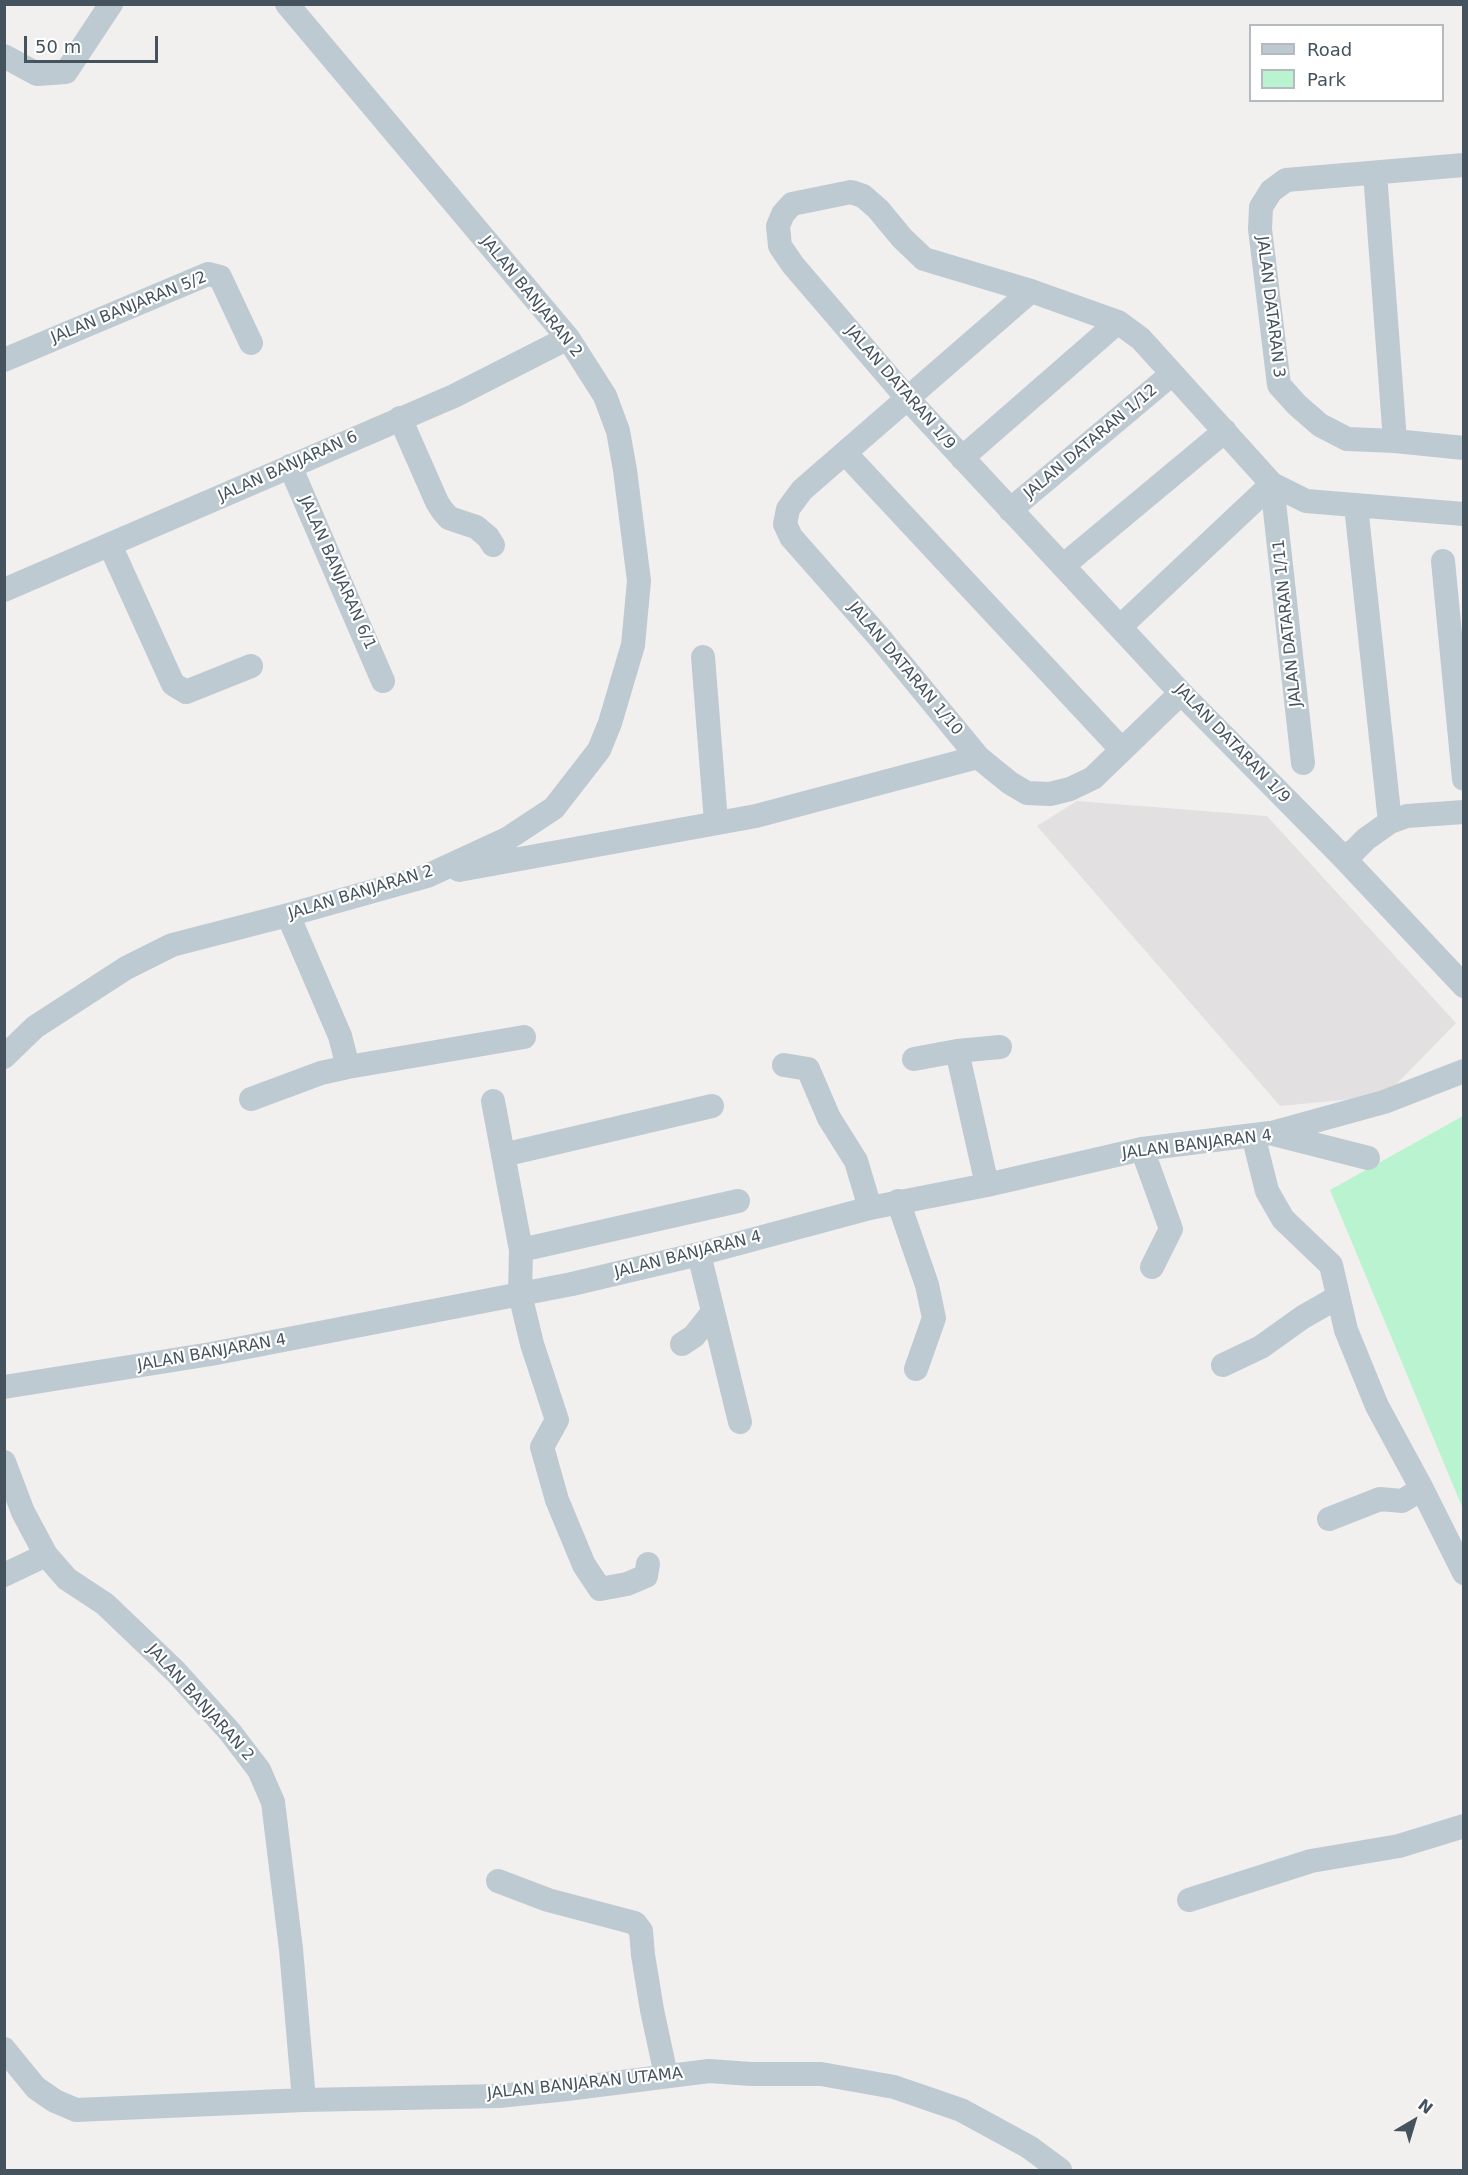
<!DOCTYPE html>
<html>
<head>
<meta charset="utf-8">
<style>
	body { margin:0 }
	#map { position:relative; width:1468px; height:2175px; overflow:hidden; background:#f2efef; font-family:"DejaVu Sans",sans-serif }
	canvas { display:block }
	.frame { position:absolute; inset:0; border:6px solid #45535e; pointer-events:none }
	.legend { position:absolute; left:1249px; top:24px; width:195px; height:78px; box-sizing:border-box; background:#fff; border:2px solid #b5babf; margin:0; padding:8px 10px; list-style:none; font-size:18px; color:#45535e }
	.legend li { display:flex; align-items:center; gap:12px; height:30px }
	.legend b { width:30px; border:2px solid #b5babf }
	.north { position:absolute; left:1384px; top:2091px; width:60px; height:60px; -webkit-text-stroke:4px #fff; paint-order:stroke; rotate:38deg; font-size:16px; font-weight:700; line-height:24px; text-align:center; color:#45535e }
	.north::after { content:''; display:block; margin:auto; width:21px; height:27px; background:#45535e; clip-path:polygon(50% 0,100% 100%,50% 72%,0 100%) }
	.scale { position:absolute; left:24px; top:36px; width:134px; height:27px; box-sizing:border-box; border:3px solid #45535e; border-top:0; padding-left:8px; font-size:18px; line-height:21px; white-space:nowrap; color:#45535e; -webkit-text-stroke:4px #fff; paint-order:stroke }
</style>
</head>
<body>
<div id="map">
<canvas width="1468" height="2175"></canvas>
<div class="frame"></div>
<ul class="legend">
<li><b style="height:8px;background:#becad2"></b>Road</li>
<li><b style="height:16px;background:#baf3cf"></b>Park</li>
</ul>
<div class="north">N</div>
<div class="scale">50 m</div>
</div>
<script>
const ctx = document.querySelector('canvas').getContext('2d');
ctx.lineJoin = 'round';
function fill(path, color) {
  ctx.fillStyle = color;
  ctx.fill(path, 'evenodd');
}
function toPath(rows) {
  const path = new Path2D();
  for (const r of rows) {
    path.moveTo(r[0], r[1]);
    for (let i = 2; i < r.length; i += 2) path.lineTo(r[i], r[i + 1]);
  }
  return path;
}
function strokePath(path, color, width, dash) {
  ctx.strokeStyle = color;
  ctx.lineWidth = width;
  ctx.lineCap = dash ? 'butt' : 'round';
  ctx.setLineDash(dash || []);
  ctx.stroke(path);
}
function drawText(font, color, halo, rows, align = 'center') {
  ctx.font = font + ' "DejaVu Sans",sans-serif';
  ctx.lineWidth = 4.5;
  ctx.setLineDash([]);
  ctx.textBaseline = 'middle';
  ctx.strokeStyle = halo;
  ctx.fillStyle = color;
  for (const [text, x, y, turn = 0] of rows) {
    ctx.save();
    ctx.translate(x, y);
    ctx.rotate((+turn || 0) * Math.PI / 180);
    ctx.textAlign = isNaN(turn) ? turn : align;
    if (halo) ctx.strokeText(text, 0, 0);
    ctx.fillText(text, 0, 0);
    ctx.restore();
  }
}
fill(toPath([
	[1077,801,1267,816,1456,1023,1385,1096,1280,1106,1037,826]
]), '#e3e0e1');
fill(toPath([
	[1463,1116,1463,1509,1330,1190]
]), '#baf3cf');
strokePath(toPath([
	[4,56,37,74,66,72,111,4],
	[1464,165,1286,180,1271,191,1261,207,1260,229,1279,385,1297,405,1320,425,1347,439,1395,441,1464,448],
	[1375,173,1395,441],
	[1031,291,802,490,788,509,785,524,791,537,879,637,978,757,1010,783,1027,793,1050,794,1070,789,1093,778,1181,693],
	[4,360,208,274,220,277,251,343],
	[400,418,437,502,442,510,449,518,476,527,488,537,493,545],
	[845,453,1122,750],
	[962,458,1118,322],
	[290,466,383,681],
	[1272,484,1303,763],
	[1356,506,1390,822],
	[1010,510,1172,374],
	[1464,514,1306,501,1272,484,1141,339,1118,322,1031,291,924,259,902,238,878,209,863,196,851,192,792,204,783,214,778,226,780,246,793,265,907,398,1181,693,1342,856,1464,986],
	[110,545,173,684,186,692,251,666],
	[1443,561,1464,779],
	[1064,565,1225,431],
	[4,590,454,396,568,338],
	[1121,626,1272,484],
	[703,657,716,822],
	[1342,856,1354,851,1366,839,1390,822,1407,816,1464,812],
	[459,870,756,816,978,757],
	[4,1057,35,1027,126,968,172,945,288,915,427,876,507,839,554,808,599,750,610,723,633,645,639,581,625,470,618,431,605,396,568,338,287,4],
	[914,1059,957,1051],
	[784,1065,808,1069,829,1118,856,1161,870,1208],
	[348,1067,524,1037],
	[251,1099,321,1073,348,1067,340,1036,288,915],
	[493,1101,521,1250,520,1294,532,1344,557,1420,542,1447,557,1500,584,1565,600,1589,627,1584,646,1576,648,1564],
	[1275,1132,1384,1102,1464,1071],
	[1253,1135,1267,1191,1283,1219,1331,1265,1346,1330,1377,1406,1422,1489,1464,1573],
	[1142,1149,1171,1229,1152,1267],
	[503,1155,712,1106],
	[987,1185,957,1051,1000,1047],
	[898,1201,927,1285,934,1318,916,1369],
	[521,1250,738,1201],
	[699,1254,740,1422],
	[682,1344,694,1336,713,1312],
	[1223,1365,1261,1347,1303,1317,1338,1297],
	[4,1387,211,1354,572,1284,699,1254,870,1208,987,1185,1142,1149,1270,1133,1368,1158],
	[4,1462,23,1512,46,1555,67,1579,105,1604,176,1672,230,1732,259,1770,273,1802,291,1949,304,2100],
	[1329,1519,1380,1499,1402,1501,1422,1489],
	[4,1575,46,1555],
	[498,1881,548,1900,635,1923,641,1931,643,1955,652,2010,666,2075],
	[1189,1900,1311,1861,1399,1846,1464,1826],
	[4,2049,36,2088,55,2101,76,2110,304,2100,499,2096,567,2089,709,2071,751,2074,821,2074,894,2087,961,2110,1029,2147,1060,2170]
]), '#becad2', 24);
drawText('16px', '#45535e', '#fff', [
	["JALAN BANJARAN 2",531,297,51],
	["JALAN DATARAN 3",1270,307,83],
	["JALAN BANJARAN 5/2",129,308,-22],
	["JALAN DATARAN 1/9",900,388,49],
	["JALAN DATARAN 1/12",1091,442,-40],
	["JALAN BANJARAN 6",288,467,-24],
	["JALAN BANJARAN 6/1",337,573,66],
	["JALAN DATARAN 1/11",1288,623,-96],
	["JALAN DATARAN 1/10",905,669,50],
	["JALAN DATARAN 1/9",1232,744,46],
	["JALAN BANJARAN 2",361,893,-17],
	["JALAN BANJARAN 4",1197,1145,-7],
	["JALAN BANJARAN 4",688,1255,-14],
	["JALAN BANJARAN 4",212,1353,-10],
	["JALAN BANJARAN 2",200,1703,48],
	["JALAN BANJARAN UTAMA",585,2084,-6]
]);
</script>
</body>
</html>
